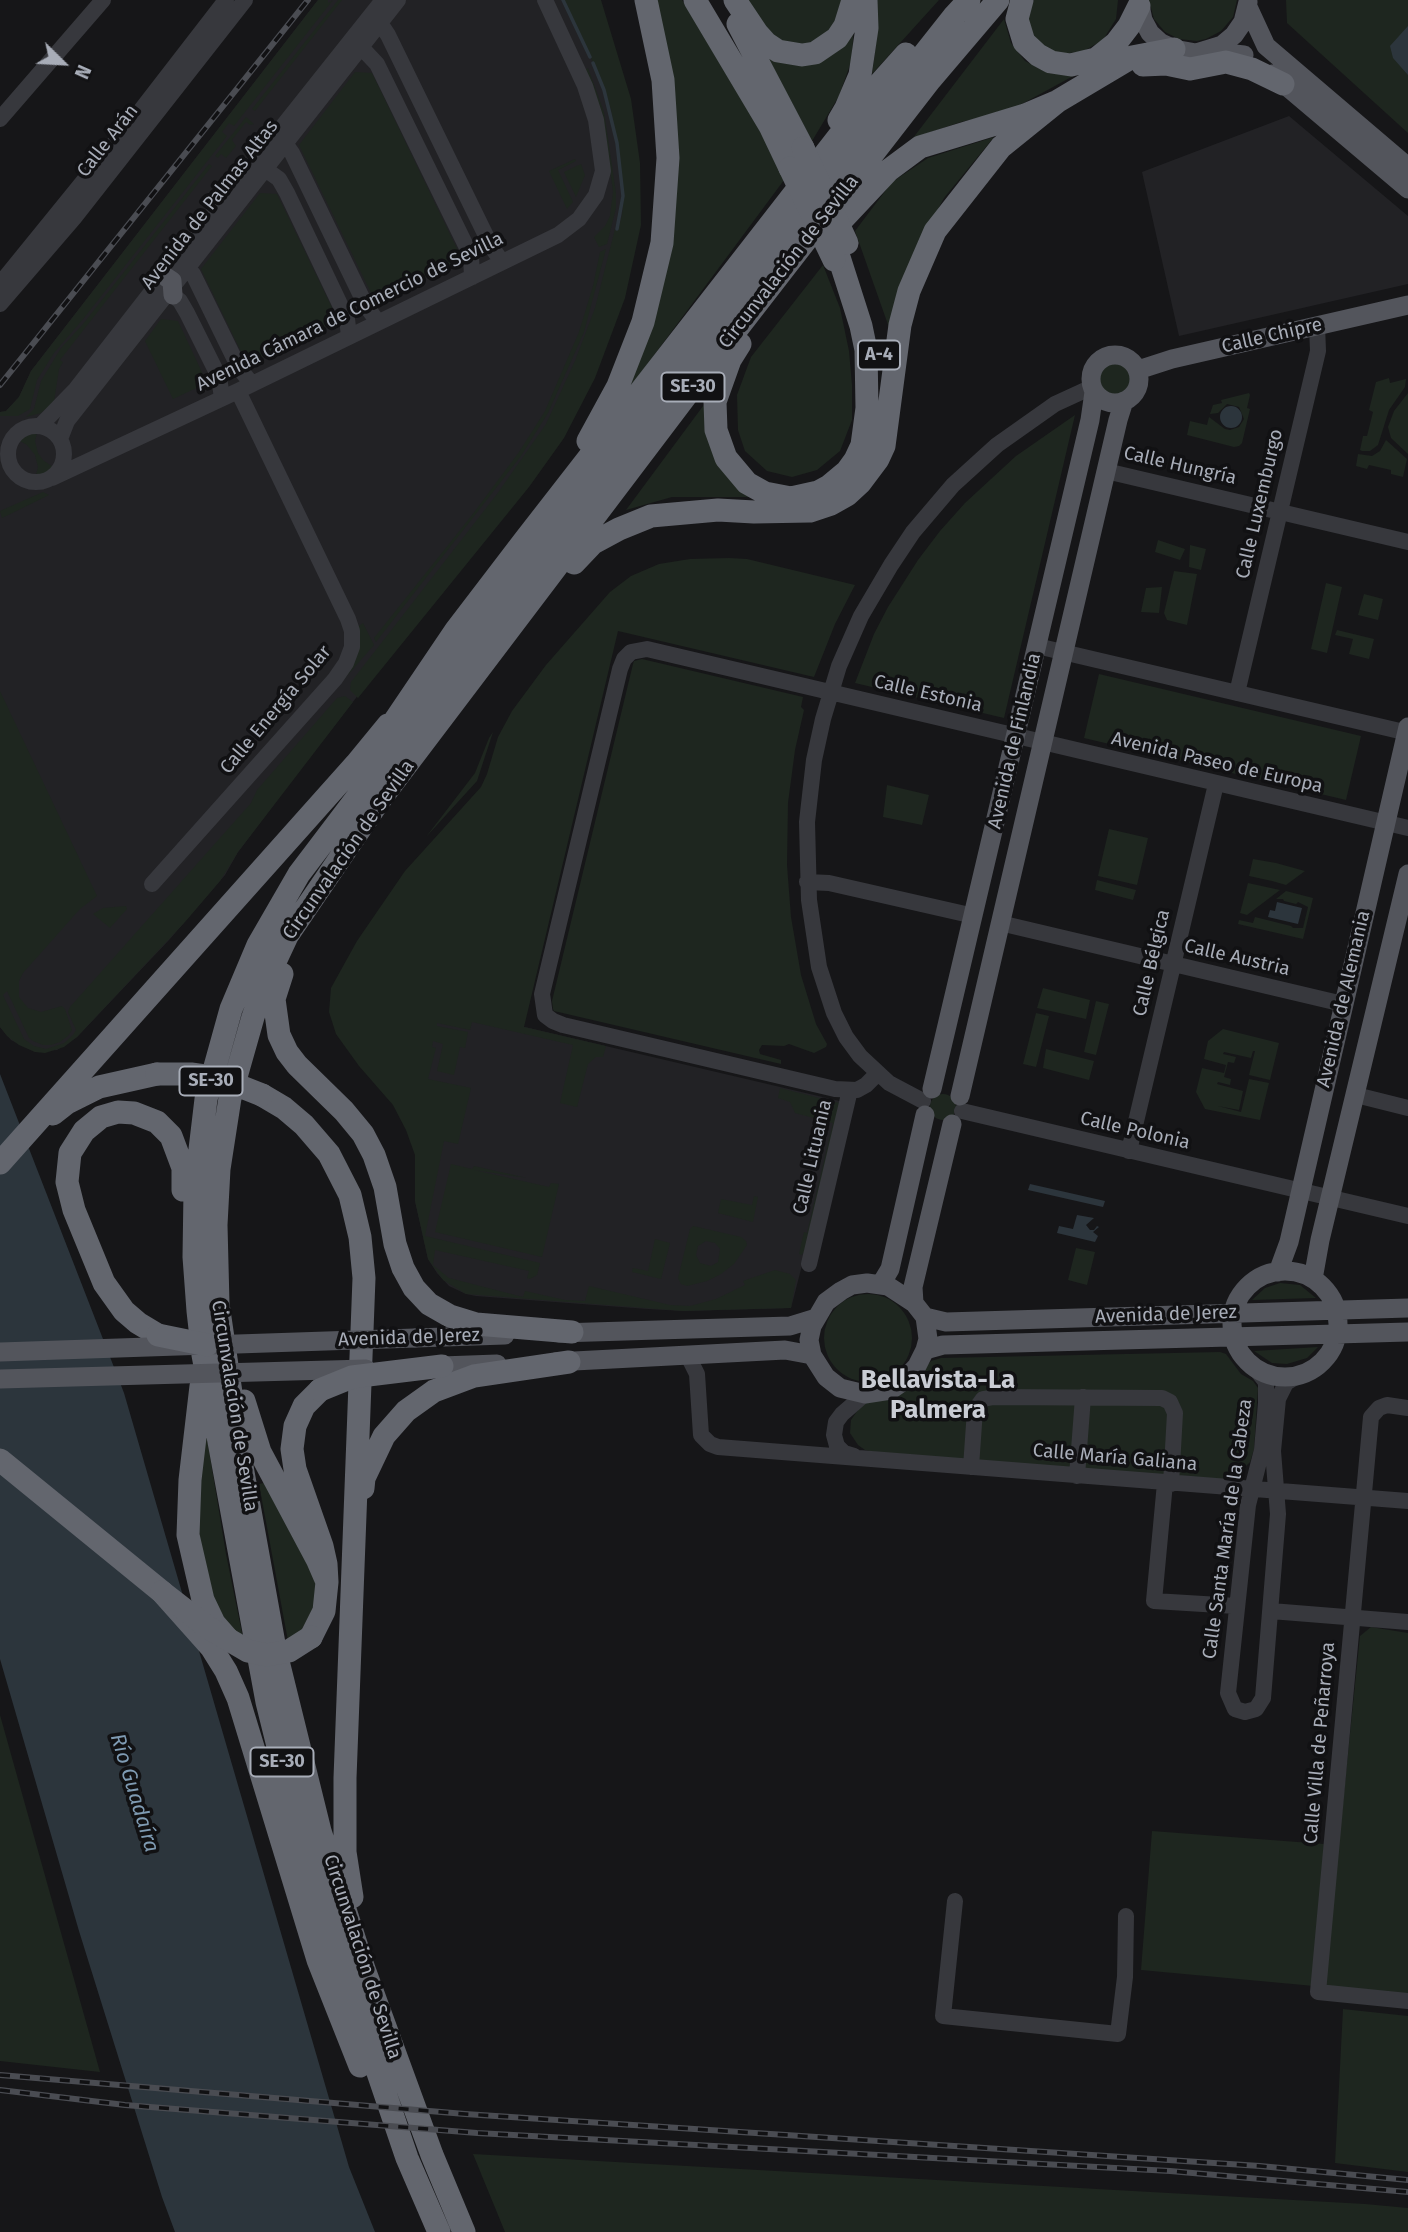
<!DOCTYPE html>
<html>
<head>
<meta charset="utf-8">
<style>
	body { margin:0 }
	#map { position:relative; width:1408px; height:2232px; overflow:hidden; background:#161618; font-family:"Fira Sans",sans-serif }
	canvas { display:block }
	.north { position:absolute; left:28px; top:28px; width:70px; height:70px; -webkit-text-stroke:5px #111113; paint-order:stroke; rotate:114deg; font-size:19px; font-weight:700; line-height:28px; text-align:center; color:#a8adb8 }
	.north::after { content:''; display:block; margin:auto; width:24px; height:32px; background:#a8adb8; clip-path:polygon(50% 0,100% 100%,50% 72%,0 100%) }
</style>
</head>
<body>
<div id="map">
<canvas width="1408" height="2232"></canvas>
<div class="north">N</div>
</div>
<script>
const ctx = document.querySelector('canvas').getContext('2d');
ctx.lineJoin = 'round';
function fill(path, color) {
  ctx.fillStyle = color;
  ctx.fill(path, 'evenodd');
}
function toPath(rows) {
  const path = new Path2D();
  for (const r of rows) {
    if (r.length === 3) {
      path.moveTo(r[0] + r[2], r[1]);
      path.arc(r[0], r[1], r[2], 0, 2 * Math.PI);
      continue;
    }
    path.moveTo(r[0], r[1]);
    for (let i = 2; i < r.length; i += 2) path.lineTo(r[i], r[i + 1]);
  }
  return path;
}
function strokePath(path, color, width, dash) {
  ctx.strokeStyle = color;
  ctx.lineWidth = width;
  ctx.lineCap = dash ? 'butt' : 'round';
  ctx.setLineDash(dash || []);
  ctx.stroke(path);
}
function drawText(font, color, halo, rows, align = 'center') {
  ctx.font = font + ' "Fira Sans",sans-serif';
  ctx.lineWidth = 7;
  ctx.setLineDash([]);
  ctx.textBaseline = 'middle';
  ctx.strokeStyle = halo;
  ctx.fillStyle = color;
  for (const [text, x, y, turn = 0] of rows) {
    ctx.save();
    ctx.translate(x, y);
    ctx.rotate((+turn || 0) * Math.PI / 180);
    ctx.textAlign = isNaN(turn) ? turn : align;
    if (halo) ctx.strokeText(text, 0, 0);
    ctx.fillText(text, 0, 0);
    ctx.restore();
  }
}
fill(toPath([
	[318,0,582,0,619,121,635,245,614,327,394,649,293,779,238,852,225,875,169,940,77,1037,57,1050,35,1052,11,1040,0,1027,0,412,6,411,19,397,31,371],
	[1289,116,1408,216,1408,284,1179,336,1142,172],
	[427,1004,844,1102,791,1308,683,1311,648,1309,476,1296,466,1294,449,1286,437,1273,428,1259,415,1201,415,1179]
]), '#222225');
fill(toPath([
	[318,0,328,0,328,3,333,0,234,126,229,123,222,132,227,136,84,318,54,353,37,380,30,409,18,416,0,416,0,412,6,411,19,397,31,371],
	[338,0,342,0,255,111,252,109],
	[563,0,601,0,631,99,640,163,641,225,625,298,595,378,564,438,529,487,358,698,350,690,351,682,497,494,546,424,575,361,595,308,615,229,618,230,622,215,624,193,611,109,597,71],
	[656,0,682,0,711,43,787,176,626,393,675,205],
	[737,0,852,0,854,18,852,59,839,96,812,141],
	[874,0,939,0,872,74,877,36],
	[1034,0,1118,0,1116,19,1103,40,1082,52,1058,54,1038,43,1028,27,1027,9],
	[1149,0,1237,0,1233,17,1221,31,1206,39,1197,41,1179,39,1165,32,1154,19],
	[1286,0,1408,0,1408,133,1287,23],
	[1004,19,1011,43,1025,61,1048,73,1075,75,1009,111,961,122,913,138],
	[588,68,604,112,616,193,616,208,607,244,599,247,594,237,605,226,610,216,613,192,606,139,585,70],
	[355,72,372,73,462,259,375,301,299,145],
	[246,117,254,124,250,125,246,122,232,140,236,146,226,158,221,154,218,158,215,156],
	[994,137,944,198,918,246,892,336,855,231,892,182,928,158],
	[575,159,576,161,558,170,573,202,567,209,549,171],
	[209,164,212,166,60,360,63,362,59,369,54,402,41,413,26,417,34,409,41,381,61,348,83,324],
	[581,164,585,175,576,197,564,172],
	[260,193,277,194,338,320,247,364,201,269],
	[606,249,584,332,548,413,521,456,376,642,374,638,472,515,519,452,545,411,579,332,593,286,600,252],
	[823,265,840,308,849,351,852,385,852,420,840,451,817,470,792,477,767,471,745,451,738,430,737,395,751,357],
	[161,319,178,321,207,383,173,399,145,341],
	[1115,379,16],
	[1389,378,1390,383,1406,379,1405,387,1389,410,1378,445,1370,451,1362,451,1360,450,1363,436,1367,436,1373,412,1369,410,1376,382],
	[1249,393,1250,395,1247,408,1250,409,1242,443,1239,446,1234,447,1187,435,1190,421,1207,425,1209,417,1225,429,1230,430,1239,427,1244,419,1239,407,1227,404,1218,413,1210,414,1213,405,1222,403,1221,400],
	[1408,393,1408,454,1391,438,1388,427,1394,411],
	[706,402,750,497,672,497,626,510],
	[1075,415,1004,718,855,683,874,634,888,607,918,560,940,531,965,503,1016,456],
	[37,433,35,441,38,453,43,460,53,467,46,473,36,475,38,467,35,455,27,445,20,441,27,435],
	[1386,440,1407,459,1403,477,1391,474,1391,470,1369,465,1367,469,1356,466,1358,454,1372,456,1380,451],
	[43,492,49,495,2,518,0,511],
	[1158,540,1185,549,1180,560,1155,552],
	[1190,545,1206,549,1201,570,1189,567],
	[729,558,747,559,855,585,835,624,814,677,618,631,524,1027,606,1046,603,1057,596,1057,588,1064,577,1107,560,1103,573,1045,472,1022,470,1030,437,1023,437,1026,468,1032,465,1048,460,1047,454,1075,437,1071,443,1044,433,1041,432,1047,436,1048,428,1079,471,1088,458,1144,444,1141,425,1236,540,1263,537,1275,530,1279,527,1278,529,1271,435,1250,433,1265,449,1278,523,1297,525,1291,565,1300,585,1301,589,1286,670,1305,690,1306,716,1299,745,1285,743,1281,775,1270,790,1274,796,1280,791,1308,683,1311,466,1294,443,1280,428,1259,415,1201,415,1155,406,1130,393,1105,359,1066,336,1034,329,1012,331,988,357,941,405,871,481,787,487,774,498,737,512,711,546,665,610,592,631,576,659,564,690,559],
	[1174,571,1197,574,1187,625,1167,620,1164,613],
	[1326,583,1342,587,1327,653,1311,649],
	[1162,587,1159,613,1141,612,1146,588],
	[1364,594,1383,599,1378,620,1358,615],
	[363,623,374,645,340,684,357,627],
	[1337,630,1374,639,1369,659,1349,654,1353,639,1335,635],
	[642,659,803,697,801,707,804,710,795,750,788,803,787,865,791,917,801,975,816,1024,827,1044,826,1047,814,1053,789,1044,784,1046,762,1045,759,1050,760,1054,781,1060,781,1064,554,1011,553,1009,552,1001,633,664,634,661],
	[1099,674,1361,736,1346,800,1084,738],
	[0,691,97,896,80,909,23,973,19,981,19,997,28,1008,41,1012,62,1006,65,1009,72,1030,68,1036,60,1042,51,1045,43,1045,33,1041,29,1038,7,991,3,995,24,1039,34,1046,46,1049,64,1043,73,1035,76,1030,68,1012,70,1007,251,803,257,790,337,698,345,696,353,702,238,852,220,881,185,922,77,1037,64,1047,45,1053,35,1052,19,1045,7,1036,0,1027],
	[493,732,477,781,426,837,475,773,489,738],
	[887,785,929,795,922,825,883,817],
	[1109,829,1148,838,1137,885,1098,876],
	[1253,859,1276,863,1305,871,1286,885,1272,881,1249,876],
	[1097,880,1136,890,1133,900,1095,890],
	[1248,883,1280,890,1247,915,1240,913],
	[1286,891,1313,898,1303,939,1238,924,1239,920,1253,923,1255,917,1291,926,1293,928,1303,928,1308,907,1298,902,1296,904,1284,901,1283,899,1276,899],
	[126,906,127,909,110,928,93,914,103,908],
	[1043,988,1090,1000,1086,1019,1037,1008],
	[1096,1001,1109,1004,1096,1055,1084,1052],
	[1036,1013,1049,1016,1036,1067,1023,1064],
	[1223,1029,1279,1043,1270,1080,1249,1075,1255,1051,1253,1051,1251,1058,1224,1052,1223,1054,1236,1057,1234,1063,1228,1062,1224,1077,1231,1079,1230,1085,1218,1082,1217,1084,1243,1091,1239,1110,1218,1106,1241,1112,1249,1079,1269,1083,1260,1120,1205,1109,1196,1092,1202,1068,1224,1073,1226,1065,1204,1059,1208,1041],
	[1046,1049,1094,1061,1089,1080,1043,1068],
	[780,1088,827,1100,826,1105,834,1106,835,1102,840,1103,806,1251,801,1255,799,1254,804,1232,807,1233,833,1123,795,1113,790,1102,778,1098],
	[943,1107,13],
	[451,1164,472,1169,474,1166,527,1178,474,1170,549,1187,551,1183,559,1184,542,1257,435,1232],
	[754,1196,758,1197,753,1222,718,1213,721,1199,752,1205],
	[693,1226,741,1237,746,1241,747,1245,734,1264,721,1274,707,1281,687,1286,681,1284,678,1278,690,1229],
	[706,1241,715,1243,720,1249,718,1262,711,1266,700,1263,696,1255,698,1246],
	[655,1239,670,1243,661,1279,632,1272,633,1268,648,1271],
	[1076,1248,1095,1252,1087,1285,1068,1280],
	[1280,1283,1300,1285,1316,1298,1252,1300,1265,1288],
	[868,1338,44],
	[1318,1347,1307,1358,1287,1364,1272,1363,1254,1351],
	[1220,1352,1226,1354,1241,1374,1253,1381,1258,1388,1254,1449,1250,1462,1242,1470,1225,1480,875,1452,865,1450,858,1445,850,1433,851,1420,860,1407,921,1371,931,1361,941,1358],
	[204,1420,226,1554,244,1643,220,1623,195,1537],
	[264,1483,318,1578,314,1620,288,1641,259,1484],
	[1371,1627,1408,1633,1408,1995,1324,1988,1360,1636],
	[0,1715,100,2072,0,2061],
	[1152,1831,1324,1844,1314,1986,1141,1970],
	[1343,2009,1408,2016,1408,2172,1335,2163],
	[473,2154,1365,2204,1408,2208,1408,2232,505,2232]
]), '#1e261f');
fill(toPath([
	[1408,26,1408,75,1393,58,1390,46],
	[1231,417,11],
	[1277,902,1302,908,1298,924,1268,917,1270,910,1275,911],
	[0,1074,124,1393,349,2167,375,2232,175,2232,162,2197,79,1931,0,1659],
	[1030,1184,1105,1201,1103,1207,1028,1190],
	[1077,1215,1094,1218,1086,1225,1090,1230,1094,1230,1097,1226,1099,1227,1093,1232,1098,1236,1095,1242,1057,1233,1059,1226,1073,1229]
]), '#2c353c');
strokePath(toPath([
	[563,0,590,57],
	[593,63,604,90,617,143,623,196,617,229]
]), '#2c353c', 3.5);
strokePath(toPath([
	[380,23,388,35,491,246,502,262],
	[361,47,377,64,471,256,472,277],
	[0,119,103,0],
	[285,143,292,153,366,306,378,322],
	[265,169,279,179,287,193,347,319,349,336],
	[188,268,193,274,239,368,252,384],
	[0,284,138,114,226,0],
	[169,292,180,301,187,313,219,377,222,398],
	[0,304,74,218,245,0],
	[36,454,28],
	[40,426,76,389,160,281,166,277,200,234,205,224,383,0],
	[60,439,67,421,398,0],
	[1106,471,1408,542],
	[52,478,238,391,558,235,579,219,596,195,603,171,596,120,585,86,545,0],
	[1037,646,1408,733],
	[1237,693,1318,351,1317,325],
	[807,882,829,883,974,916],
	[152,884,335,679,346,663,352,647,352,631,348,619,238,391],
	[1000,923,1343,1004],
	[877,1074,866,1085,857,1090,835,1089,563,1025,553,1021,545,1015,542,994,620,669,624,659,631,652,647,649,1408,828],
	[1356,1095,1408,1108],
	[923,1101,889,1083,860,1056,846,1037,834,1013,819,967,809,900,807,822,814,760,823,719,839,666,861,616,891,565,913,532,953,485,997,445,1055,404,1092,387],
	[962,1111,1408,1216],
	[1129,1151,1216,784],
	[809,1264,850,1090],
	[685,1356,690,1360,697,1374,701,1435,710,1444,718,1447,1408,1501],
	[1255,1368,1266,1382,1266,1403,1262,1450,1248,1505,1228,1693,1235,1709,1245,1712,1256,1709,1263,1698,1278,1514,1273,1451,1278,1399,1286,1383,1299,1375],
	[1408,1408,1387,1405,1379,1408,1371,1417,1318,1992,1408,2001],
	[854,1456,844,1453,837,1446,834,1435,836,1422,842,1414,865,1394],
	[971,1467,975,1410,983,1399,994,1397,1162,1398,1170,1402,1175,1413,1171,1484],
	[1077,1476,1083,1397],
	[1165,1483,1154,1601,1236,1606],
	[1271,1611,1408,1622],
	[955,1901,943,2016,1118,2034,1125,1977,1126,1916]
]), '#37383d', 16);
strokePath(toPath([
	[1139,0,1143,20,1150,33,1161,43,1174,49,1196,53,1222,45,1234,35,1243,22,1248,2],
	[1248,7,1266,46,1408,167],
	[1207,51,1244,55],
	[1272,74,1408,189],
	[166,277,172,281,173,295],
	[1115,379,24],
	[1138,370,1172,359,1408,305],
	[932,1089,1090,420,1094,392],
	[960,1096,1118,420,1124,401],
	[1285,1324,53],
	[1278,1272,1289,1242,1408,727],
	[1313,1279,1320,1240,1408,874],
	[867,1283,888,1286,914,1303,925,1317,928,1339,925,1350,917,1366,901,1383,891,1390,865,1394,840,1388,826,1377,812,1355,809,1340,812,1326,826,1302,841,1291,852,1285,867,1283],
	[881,1284,890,1269,925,1115],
	[914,1303,913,1287,952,1124],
	[925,1317,946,1322,1408,1308],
	[559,1333,790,1326,816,1318],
	[415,1338,505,1335],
	[925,1350,943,1345,1408,1332],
	[555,1362,785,1350,812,1355],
	[442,1366,497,1364]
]), '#53555c', 19);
strokePath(toPath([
	[695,0,770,126,790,168],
	[735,0,757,33,766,43,778,51,802,55,815,53,837,38,845,26,853,0],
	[1022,0,1017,19,1024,42,1038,55,1051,62,1071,65,1096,59,1116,43,1129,26,1139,6],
	[738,24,803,148],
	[1143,65,1166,64,1190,69,1226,62,1252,69,1283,84],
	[839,120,846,108,860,75,867,28,866,0],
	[827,236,889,170,920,147,1025,115,1058,101,1132,57,1174,49],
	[740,344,730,360,715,402,716,430,726,458,747,483,765,493,791,498,818,492,829,486,847,471,855,460,862,445,867,408,866,350,861,326,838,254],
	[588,441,618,386,643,322,662,243,668,158,663,80,646,0],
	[574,563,593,543,619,529,651,516,718,510,754,512,810,511,831,504,847,495,860,483,878,459,884,446,900,325,909,291,935,231,1001,147,1058,101],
	[381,741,456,630,524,541,881,82,906,54],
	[282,974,274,999,279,1035,287,1052,297,1065,344,1111,363,1134,374,1155,385,1187,395,1244,403,1268,414,1288,429,1304,450,1316,476,1324,572,1332],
	[262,1095,284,1108,304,1125,329,1154,350,1195,360,1237,364,1278,345,1778,345,1852,352,1897],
	[53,1114,67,1103,99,1087,157,1074],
	[0,1163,356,764,388,725],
	[158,1335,138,1323,124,1311,104,1283,74,1210,67,1182,70,1153,84,1131,101,1117,118,1112,134,1113,157,1122,171,1136,183,1168,183,1190],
	[201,1386,190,1480,188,1535,203,1600,214,1623,228,1639],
	[244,1401,260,1452,317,1559,327,1582],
	[0,1460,162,1592,211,1647,226,1671,238,1698,318,1960,360,2066],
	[363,1488,364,1478,384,1436,406,1411,434,1391,474,1376,569,1362],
	[311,1637,324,1611,327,1582,326,1564,322,1546,295,1469,292,1449,295,1426,304,1406,320,1390],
	[439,2232,407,2158,308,1867,267,1702,203,1355,198,1311,194,1257,195,1191,206,1099,231,1009,258,945,299,874,849,149,955,15,969,0],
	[464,2232,432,2155,364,1969,320,1831,275,1649,241,1461,218,1304,216,1225,219,1169,230,1098,253,1017,265,983,287,936,379,801,713,360,930,80,998,0]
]), '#63666e', 23);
const rail = toPath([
	[0,385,308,0],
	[0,2075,465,2114,1260,2166,1408,2180],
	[0,2090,125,2105,477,2133,1170,2171,1408,2192]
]);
strokePath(rail, '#4a4c52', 6);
strokePath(rail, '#111113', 3.5, [10]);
strokePath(toPath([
	[0,1352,415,1338],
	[0,1379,366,1369]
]), '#53555c', 19);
strokePath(toPath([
	[803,148,847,243],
	[790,168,834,260],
	[157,1074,191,1074,219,1078,262,1095],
	[158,1335,207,1345],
	[320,1390,352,1377,442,1366],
	[162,1592,207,1627,248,1651,267,1655,289,1651,311,1637]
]), '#63666e', 23);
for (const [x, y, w] of [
	[879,355,42],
	[693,387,63],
	[211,1081,63],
	[282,1762,63]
]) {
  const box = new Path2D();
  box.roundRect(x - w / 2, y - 14.5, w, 29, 5);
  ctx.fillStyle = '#111113';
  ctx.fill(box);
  strokePath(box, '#a8adb8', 2);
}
drawText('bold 18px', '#a8adb8', null, [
	["A-4",879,355],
	["SE-30",693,387],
	["SE-30",211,1081],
	["SE-30",282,1762]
]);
drawText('19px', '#a8adb8', '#111113', [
	["Calle Arán",108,141,-52],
	["Avenida de Palmas Altas",210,205,-52],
	["Circunvalación de Sevilla",789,262,-52],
	["Avenida Cámara de Comercio de Sevilla",350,312,-26],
	["Calle Chipre",1272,336,-13],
	["Calle Hungría",1180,466,13],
	["Calle Luxemburgo",1260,504,-77],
	["Calle Estonia",928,694,13],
	["Calle Energía Solar",276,710,-50],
	["Avenida de Finlandia",1015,741,-77],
	["Avenida Paseo de Europa",1217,763,13],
	["Circunvalación de Sevilla",349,850,-55],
	["Calle Austria",1237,958,13],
	["Calle Bélgica",1152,963,-77],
	["Avenida de Alemania",1344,999,-77],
	["Calle Polonia",1135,1131,13],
	["Calle Lituania",813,1157,-77],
	["Avenida de Jerez",1166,1315,-2],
	["Avenida de Jerez",409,1338,-2],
	["Circunvalación de Sevilla",234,1406,81],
	["Calle María Galiana",1115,1458,5],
	["Calle Santa María de la Cabeza",1228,1529,-82],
	["Calle Villa de Peñarroya",1320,1743,-85],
	["Circunvalación de Sevilla",362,1957,72]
]);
drawText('italic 21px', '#7f9bb3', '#111113', [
	["Río Guadaíra",134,1793,73]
]);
drawText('bold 26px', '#c9ccd4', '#111113', [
	["Bellavista-La",938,1381],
	["Palmera",938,1411]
]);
</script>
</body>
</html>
